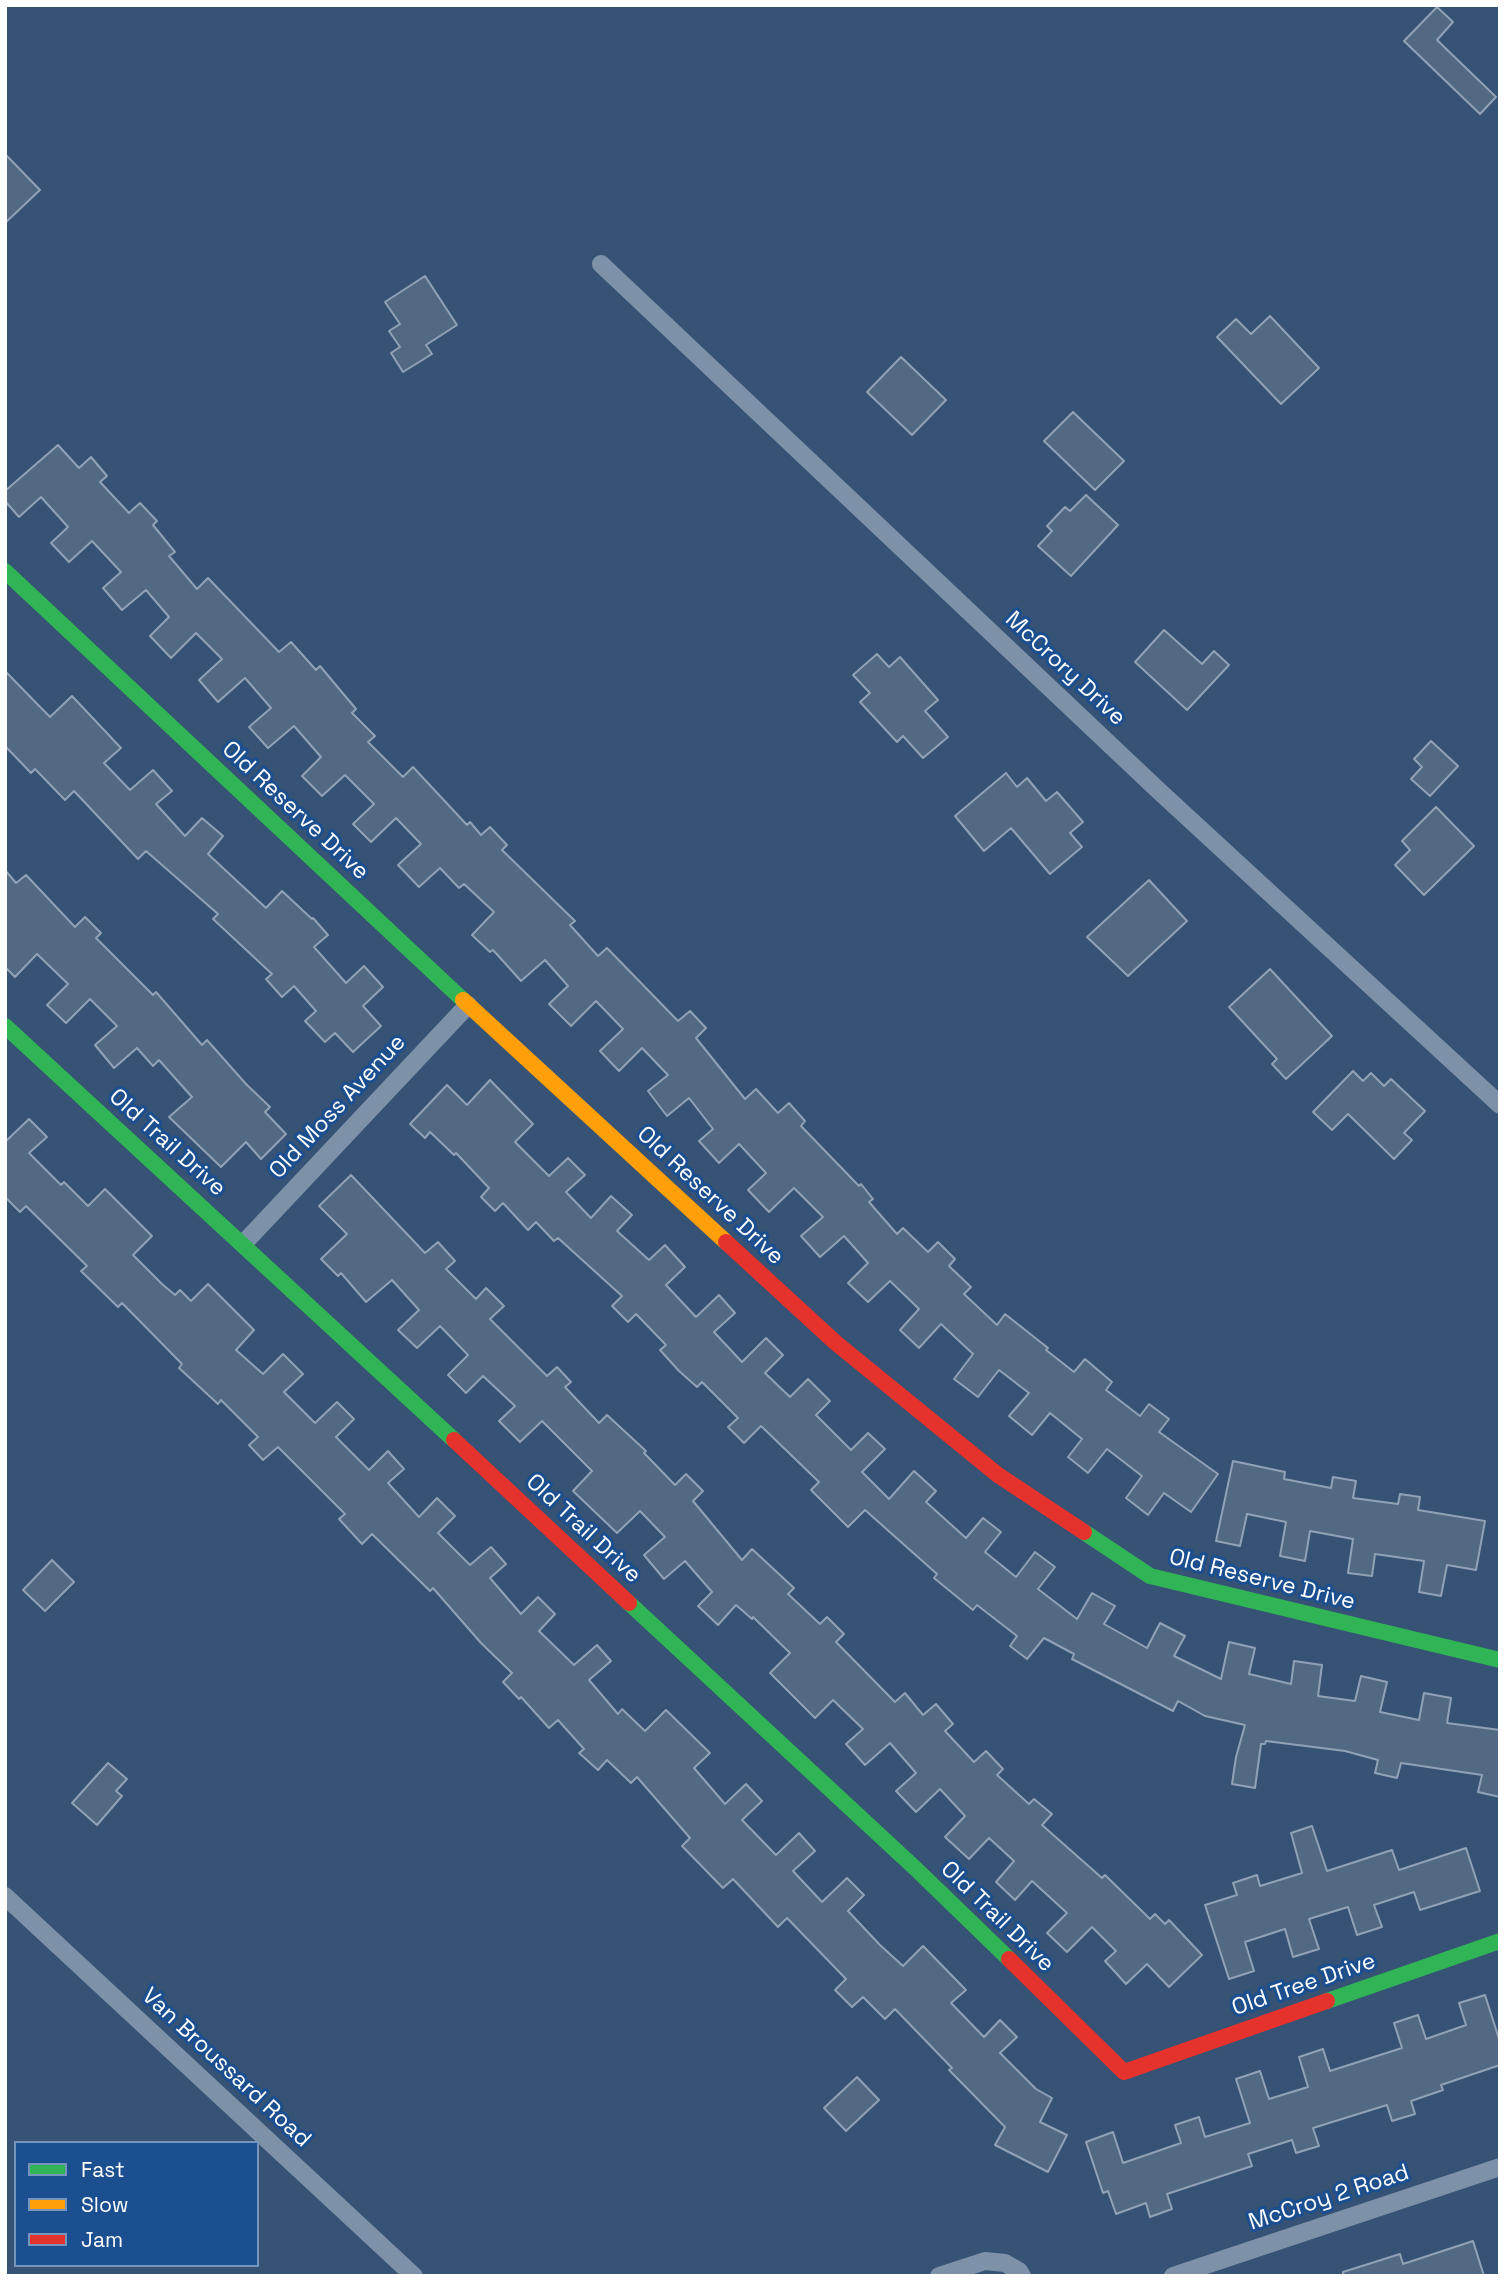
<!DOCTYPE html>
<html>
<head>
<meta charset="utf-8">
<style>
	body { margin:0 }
	#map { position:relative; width:1505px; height:2281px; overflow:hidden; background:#365274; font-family:"Space Grotesk",sans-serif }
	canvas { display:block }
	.frame { position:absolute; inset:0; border:7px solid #fff; pointer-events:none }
	.legend { position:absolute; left:14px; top:2141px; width:245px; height:126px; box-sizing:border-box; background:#1b4f8f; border:2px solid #7695bc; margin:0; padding:9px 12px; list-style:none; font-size:21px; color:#fff }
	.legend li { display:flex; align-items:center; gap:14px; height:35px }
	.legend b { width:35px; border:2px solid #7695bc }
</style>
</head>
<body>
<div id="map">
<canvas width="1505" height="2281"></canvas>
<div class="frame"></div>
<ul class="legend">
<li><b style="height:9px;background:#30b455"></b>Fast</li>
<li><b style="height:9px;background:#ff9f0a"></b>Slow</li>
<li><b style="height:9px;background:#e5322d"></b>Jam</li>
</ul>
</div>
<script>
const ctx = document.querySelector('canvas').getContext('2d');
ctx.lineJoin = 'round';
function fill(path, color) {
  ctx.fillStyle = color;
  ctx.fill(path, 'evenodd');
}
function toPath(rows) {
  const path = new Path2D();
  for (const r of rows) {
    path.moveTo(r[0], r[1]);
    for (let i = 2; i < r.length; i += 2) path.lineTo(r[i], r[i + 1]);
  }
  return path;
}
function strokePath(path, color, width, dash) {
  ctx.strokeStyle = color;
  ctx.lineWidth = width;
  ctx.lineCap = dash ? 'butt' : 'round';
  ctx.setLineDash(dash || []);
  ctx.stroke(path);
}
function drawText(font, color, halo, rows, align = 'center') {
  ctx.font = font + ' "Space Grotesk",sans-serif';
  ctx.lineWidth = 6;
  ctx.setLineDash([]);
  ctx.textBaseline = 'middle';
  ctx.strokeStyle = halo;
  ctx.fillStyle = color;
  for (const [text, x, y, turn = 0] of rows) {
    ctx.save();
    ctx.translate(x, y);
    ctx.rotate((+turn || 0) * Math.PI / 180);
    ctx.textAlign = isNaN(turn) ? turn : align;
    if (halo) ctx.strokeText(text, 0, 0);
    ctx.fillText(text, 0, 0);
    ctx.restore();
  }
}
const building = toPath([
	[1437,7,1453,22,1437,40,1496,97,1480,114,1404,41,1437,7],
	[5,154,40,190,5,223,5,154],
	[425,276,457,325,426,345,432,354,403,372,391,353,400,347,389,331,400,324,385,302,425,276],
	[1270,316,1319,368,1281,404,1217,337,1236,319,1251,334,1270,316],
	[901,357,946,400,912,435,867,392,901,357],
	[1073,412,1124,461,1095,490,1044,441,1073,412],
	[58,445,79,468,91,457,107,476,100,482,129,513,140,503,157,521,153,525,175,552,169,556,197,589,208,578,279,652,291,642,316,670,320,666,356,709,352,713,375,736,368,742,403,777,413,767,467,825,470,822,481,835,490,827,507,845,502,850,575,921,570,925,598,956,607,948,678,1021,690,1011,706,1028,696,1038,745,1099,756,1089,778,1113,789,1103,805,1121,801,1126,859,1186,861,1184,873,1199,869,1202,897,1234,903,1228,928,1252,938,1242,955,1259,949,1266,971,1287,964,1294,997,1325,1005,1314,1048,1348,1046,1350,1074,1372,1085,1359,1112,1382,1106,1390,1140,1416,1149,1404,1169,1419,1159,1432,1218,1474,1191,1512,1164,1493,1148,1515,1126,1498,1142,1476,1107,1449,1088,1473,1068,1457,1082,1439,1050,1413,1032,1435,1009,1416,1029,1393,999,1370,978,1397,954,1379,973,1354,941,1324,919,1348,900,1330,919,1309,890,1281,868,1302,848,1283,868,1263,844,1236,820,1257,801,1236,823,1217,794,1188,769,1212,748,1190,766,1173,739,1144,719,1163,699,1141,713,1129,689,1098,667,1116,648,1091,668,1075,642,1048,619,1071,600,1051,623,1029,596,1001,571,1026,549,1004,568,986,545,960,521,981,493,950,490,952,472,935,494,912,464,884,459,888,440,868,419,887,398,865,421,844,396,818,371,842,353,824,374,804,345,775,322,796,302,776,321,757,294,726,268,748,249,727,271,708,245,678,218,702,199,680,222,659,196,633,171,658,150,636,169,617,146,590,122,610,103,588,121,572,92,541,69,562,51,543,68,527,41,497,19,517,5,501,5,491,58,445],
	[1086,495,1118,525,1071,576,1038,546,1052,531,1047,526,1065,507,1070,511,1086,495],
	[1164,630,1202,664,1214,651,1229,665,1187,710,1135,662,1164,630],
	[877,654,889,667,900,657,938,700,925,711,948,737,923,758,903,736,897,742,860,702,870,693,853,675,877,654],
	[5,671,50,717,72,696,121,748,104,763,130,790,153,770,172,791,156,804,185,836,202,818,223,836,208,854,266,908,282,891,312,919,313,918,328,935,314,947,346,983,364,966,383,987,363,1006,381,1026,353,1052,335,1033,325,1042,305,1021,316,1011,294,986,282,997,266,979,272,974,213,919,218,914,146,851,138,859,74,791,65,800,35,769,31,773,5,746,5,671],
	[1431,741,1458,766,1430,796,1411,779,1422,767,1414,759,1431,741],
	[1006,773,1017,787,1027,778,1046,801,1057,792,1083,822,1070,833,1082,847,1050,874,1011,828,984,851,955,816,1006,773],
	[1436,807,1474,846,1424,895,1395,865,1410,850,1402,841,1436,807],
	[5,870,16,883,26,875,75,927,85,917,101,933,96,938,153,995,156,992,202,1045,207,1040,246,1084,270,1107,265,1112,286,1134,261,1159,246,1142,221,1167,169,1117,192,1097,159,1060,153,1066,137,1048,114,1068,95,1045,117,1026,90,999,66,1023,47,1005,68,984,37,954,15,977,5,967,5,870],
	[1149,880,1187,921,1128,976,1087,937,1149,880],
	[1270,969,1332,1036,1286,1079,1272,1064,1277,1059,1229,1007,1270,969],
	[1353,1071,1363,1081,1371,1073,1384,1086,1391,1079,1425,1111,1404,1133,1412,1140,1394,1159,1348,1114,1332,1130,1313,1112,1353,1071],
	[490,1080,533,1124,515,1142,549,1176,568,1158,585,1175,566,1192,591,1218,611,1196,632,1215,617,1231,649,1260,665,1245,685,1267,666,1285,696,1317,719,1295,735,1313,714,1332,742,1362,766,1338,783,1355,765,1373,790,1397,808,1379,830,1401,816,1415,851,1450,868,1433,885,1449,862,1472,889,1499,914,1471,936,1491,926,1502,966,1538,983,1518,1001,1532,985,1552,1016,1577,1035,1552,1055,1567,1038,1589,1077,1619,1092,1593,1115,1606,1104,1624,1147,1648,1160,1623,1185,1636,1174,1656,1221,1679,1229,1642,1255,1648,1249,1674,1291,1684,1294,1661,1322,1665,1318,1696,1355,1701,1361,1676,1387,1682,1380,1712,1419,1720,1424,1693,1451,1698,1447,1723,1500,1730,1500,1797,1478,1792,1482,1775,1401,1763,1397,1778,1375,1773,1378,1760,1345,1751,1266,1741,1265,1744,1261,1744,1255,1788,1232,1784,1236,1757,1245,1725,1205,1716,1178,1701,1173,1711,1072,1659,1074,1654,1044,1638,1027,1659,1010,1646,1017,1636,977,1605,973,1610,934,1578,937,1574,865,1510,848,1527,811,1490,819,1482,761,1426,744,1443,728,1427,738,1418,702,1382,697,1387,679,1371,660,1350,666,1345,636,1314,628,1322,612,1306,622,1296,558,1238,554,1241,536,1222,528,1230,503,1203,495,1211,481,1197,489,1188,456,1153,454,1155,430,1132,425,1138,410,1124,447,1085,467,1105,490,1080],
	[29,1119,47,1137,29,1153,61,1185,64,1182,88,1206,105,1189,152,1236,133,1255,162,1284,175,1295,180,1290,191,1301,208,1284,254,1330,236,1350,263,1374,283,1354,303,1374,284,1392,315,1423,337,1402,354,1419,336,1437,369,1470,388,1451,404,1469,388,1483,419,1517,437,1498,455,1516,438,1533,470,1565,491,1547,506,1564,490,1578,521,1614,538,1597,555,1614,539,1631,574,1665,597,1645,611,1661,589,1680,618,1714,622,1709,645,1731,666,1710,710,1753,694,1768,725,1804,746,1784,762,1801,742,1820,776,1855,799,1833,815,1851,793,1871,822,1902,847,1878,864,1895,848,1911,880,1945,903,1966,923,1946,966,1990,951,2003,984,2037,1000,2020,1017,2037,1000,2053,1036,2089,1052,2098,1040,2122,1067,2135,1048,2172,995,2145,1005,2127,949,2070,952,2068,895,2009,885,2019,863,1997,852,2007,835,1990,846,1979,787,1918,778,1927,733,1879,723,1888,682,1846,690,1838,637,1777,631,1783,607,1760,598,1770,579,1753,584,1749,558,1720,549,1728,521,1697,519,1699,503,1682,512,1673,481,1643,433,1588,430,1591,372,1534,362,1544,339,1519,345,1514,278,1447,263,1460,249,1445,258,1437,221,1400,218,1404,179,1368,182,1364,122,1303,118,1307,81,1271,87,1266,26,1206,20,1212,5,1197,5,1142,29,1119],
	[351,1175,425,1253,438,1242,455,1261,446,1269,476,1299,486,1288,504,1306,490,1319,547,1376,557,1367,571,1382,565,1387,599,1423,607,1415,646,1451,644,1453,675,1485,686,1474,703,1491,693,1501,742,1560,752,1549,794,1588,788,1594,820,1624,827,1617,844,1634,836,1642,895,1702,905,1693,923,1715,936,1704,953,1724,945,1731,974,1762,986,1751,1003,1769,997,1775,1029,1804,1034,1799,1052,1814,1042,1825,1102,1878,1105,1875,1150,1919,1155,1914,1165,1924,1169,1920,1202,1955,1169,1987,1147,1964,1126,1984,1105,1961,1116,1951,1092,1927,1067,1952,1047,1933,1067,1913,1032,1881,1015,1900,996,1882,1014,1861,989,1838,969,1859,945,1837,965,1816,940,1789,916,1812,896,1791,916,1773,890,1743,865,1765,846,1744,863,1729,833,1700,815,1718,770,1673,790,1653,753,1617,752,1619,736,1605,718,1625,698,1606,712,1592,685,1561,664,1579,644,1555,665,1537,640,1511,617,1533,573,1491,592,1471,542,1421,520,1442,499,1421,515,1406,483,1376,466,1393,448,1375,468,1355,440,1326,417,1348,398,1330,419,1310,392,1280,366,1302,341,1273,338,1276,321,1259,347,1234,319,1206,351,1175],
	[1233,1461,1285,1472,1284,1479,1331,1488,1333,1477,1356,1481,1353,1498,1398,1504,1400,1494,1420,1497,1418,1510,1485,1521,1476,1570,1447,1565,1441,1596,1419,1592,1424,1561,1375,1554,1372,1576,1348,1573,1353,1539,1310,1531,1305,1561,1280,1556,1286,1522,1247,1514,1240,1546,1216,1541,1233,1461],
	[52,1560,74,1582,45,1611,23,1590,52,1560],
	[108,1763,127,1779,116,1791,122,1796,97,1825,72,1803,108,1763],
	[1312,1826,1327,1871,1392,1850,1399,1870,1466,1848,1480,1891,1420,1910,1414,1892,1374,1905,1382,1927,1357,1935,1348,1907,1309,1919,1319,1949,1293,1957,1285,1929,1245,1942,1254,1971,1229,1979,1205,1905,1237,1895,1233,1883,1257,1875,1260,1886,1302,1873,1291,1833,1312,1826],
	[1485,1995,1500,2042,1500,2065,1441,2085,1443,2090,1411,2101,1415,2114,1392,2121,1387,2105,1313,2128,1319,2146,1296,2153,1292,2140,1248,2154,1252,2166,1167,2194,1172,2209,1150,2217,1146,2203,1116,2214,1108,2191,1103,2193,1086,2142,1113,2132,1123,2163,1181,2143,1175,2125,1199,2117,1205,2137,1250,2123,1236,2079,1260,2071,1269,2099,1308,2087,1299,2057,1323,2049,1330,2071,1402,2048,1394,2023,1418,2015,1426,2039,1466,2025,1459,2003,1485,1995],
	[857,2077,879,2100,846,2131,824,2108,857,2077],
	[1473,2241,1484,2276,1343,2276,1343,2272,1400,2254,1403,2264,1473,2241]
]);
fill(building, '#526984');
strokePath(building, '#92a2b6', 2);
strokePath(toPath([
	[601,264,1159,791,1500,1105],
	[243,1244,468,1005],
	[5,1896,414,2276],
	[939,2276,985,2261,1005,2263,1019,2271,1022,2276],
	[1173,2276,1500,2167]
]), '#7d92a8', 18);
strokePath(toPath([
	[5,571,463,1000],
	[5,1026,454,1440],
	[1084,1532,1150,1576,1500,1660],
	[629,1603,916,1869,1009,1959],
	[1327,2001,1500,1941]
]), '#30b455', 16);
strokePath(toPath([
	[463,1000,726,1242]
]), '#ff9f0a', 16);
strokePath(toPath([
	[726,1242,836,1343,998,1475,1084,1532],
	[454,1440,629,1603],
	[1009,1959,1124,2072,1327,2001]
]), '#e5322d', 16);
drawText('23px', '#fff', '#1b4f8f', [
	["McCrory Drive",1065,669,43],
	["Old Reserve Drive",295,811,43],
	["Old Moss Avenue",338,1107,-47],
	["Old Trail Drive",167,1143,42],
	["Old Reserve Drive",710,1196,43],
	["Old Trail Drive",583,1529,43],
	["Old Reserve Drive",1262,1580,14],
	["Old Trail Drive",997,1917,44],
	["Old Tree Drive",1304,1985,-19],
	["Van Broussard Road",226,2068,43],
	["McCroy 2 Road",1329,2198,-18]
]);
</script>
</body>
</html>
